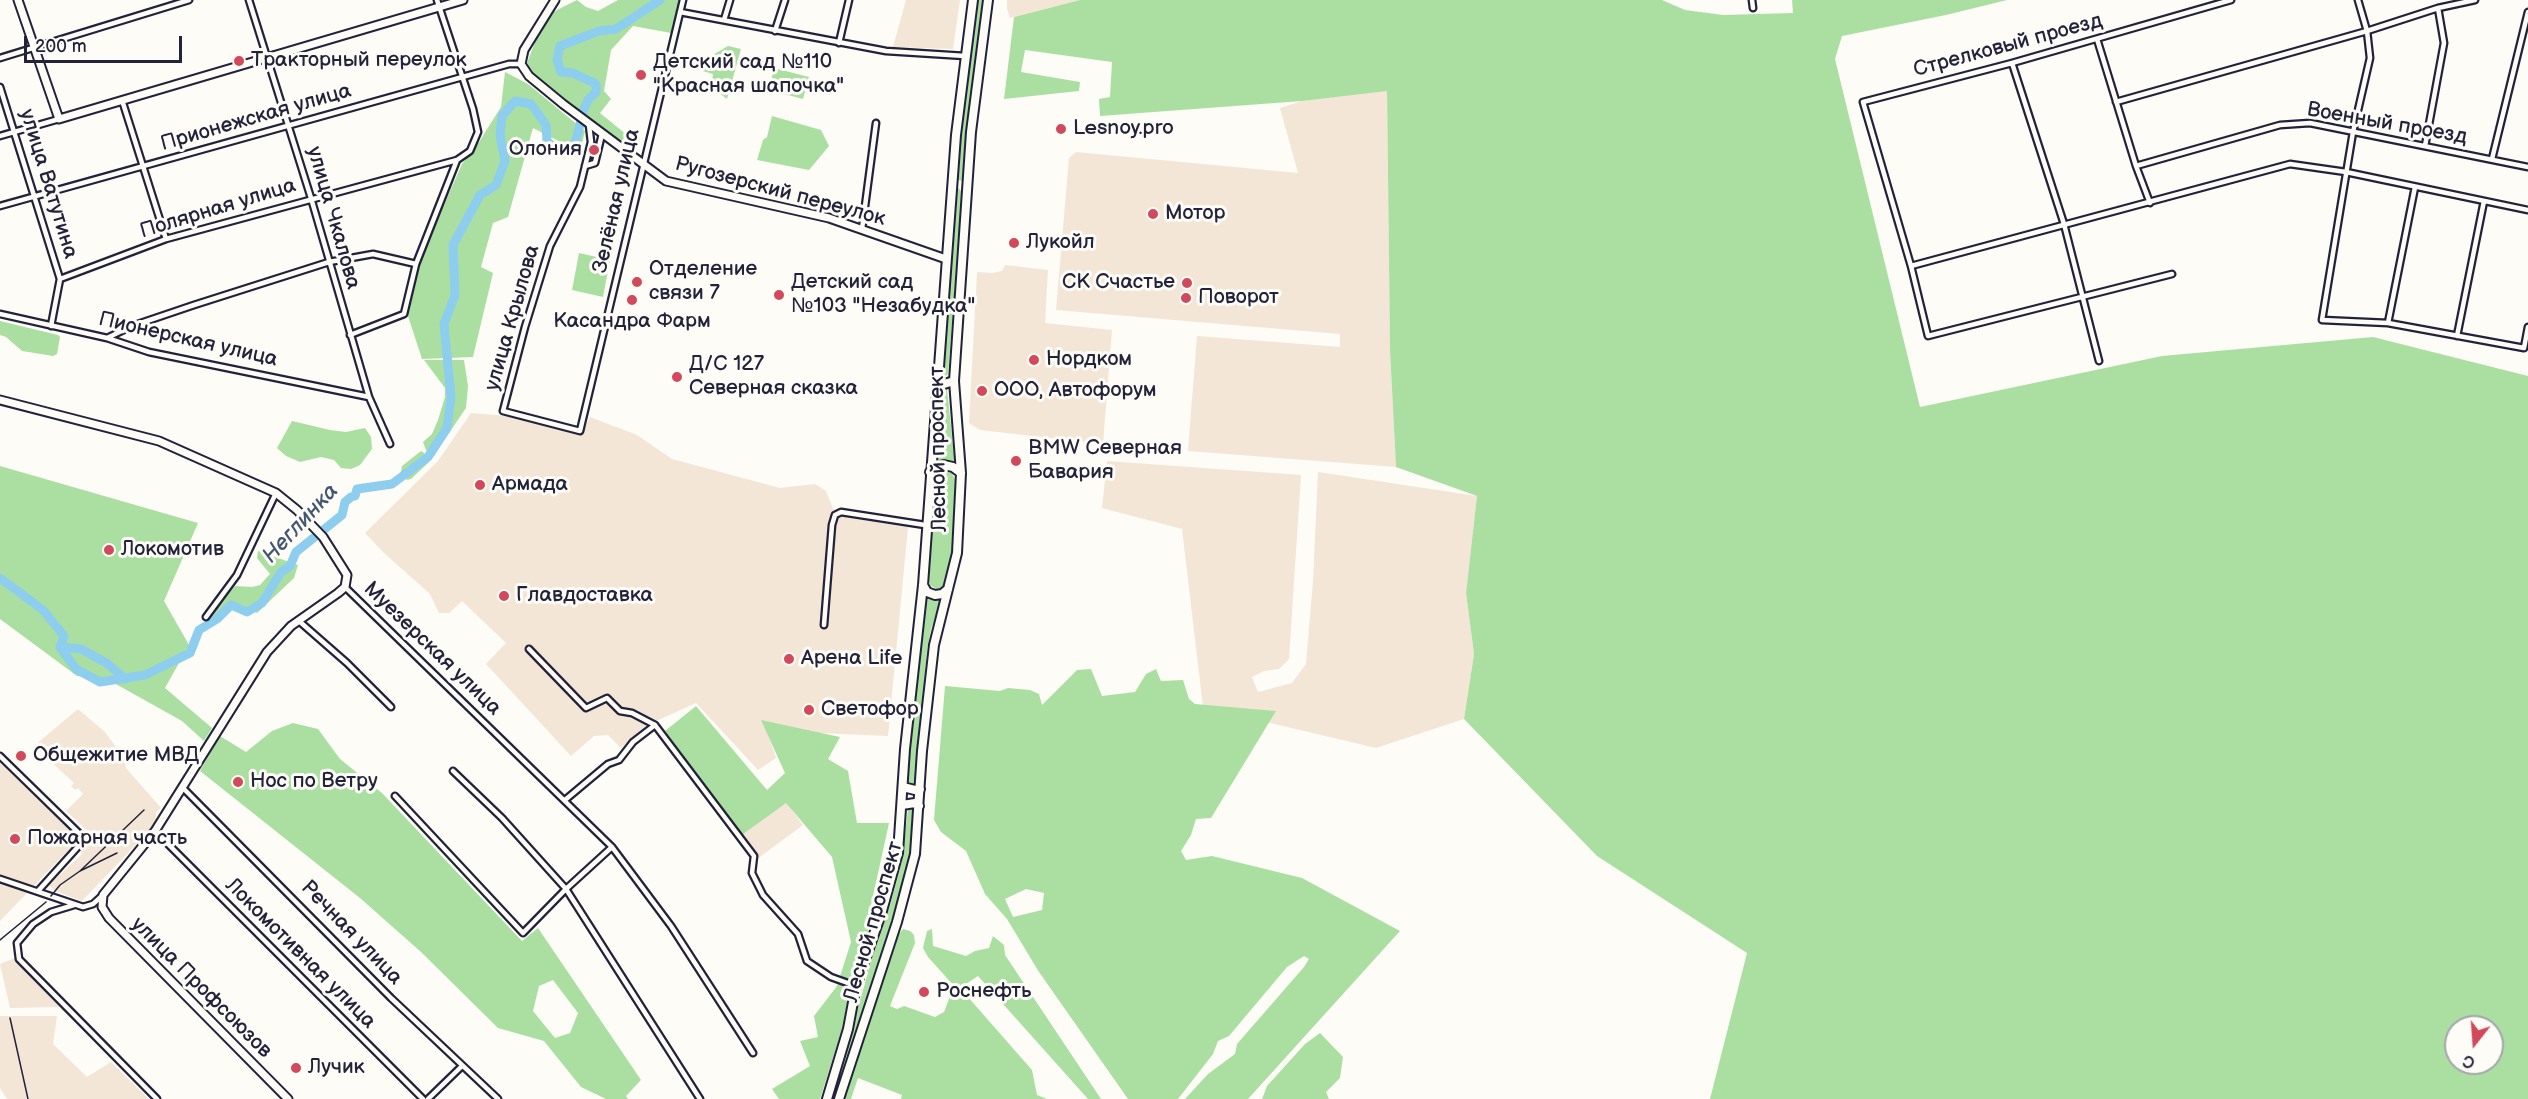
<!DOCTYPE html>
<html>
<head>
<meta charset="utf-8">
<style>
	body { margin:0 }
	#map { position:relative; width:2528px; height:1099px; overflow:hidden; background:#fdfcf7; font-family:"Balsamiq Sans",sans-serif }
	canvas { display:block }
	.north { position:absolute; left:2444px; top:1015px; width:60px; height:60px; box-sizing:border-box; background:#fdfcf7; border:2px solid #a5a5ac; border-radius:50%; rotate:197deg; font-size:16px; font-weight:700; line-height:24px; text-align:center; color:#22223b }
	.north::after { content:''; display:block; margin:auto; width:21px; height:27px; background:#d1495b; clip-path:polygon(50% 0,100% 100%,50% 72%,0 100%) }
	.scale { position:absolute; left:24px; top:36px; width:158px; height:27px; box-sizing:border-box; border:3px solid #22223b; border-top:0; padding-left:8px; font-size:18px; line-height:21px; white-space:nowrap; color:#22223b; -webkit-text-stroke:4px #fdfcf7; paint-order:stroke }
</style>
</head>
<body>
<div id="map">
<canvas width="2528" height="1099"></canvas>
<div class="north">С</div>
<div class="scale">200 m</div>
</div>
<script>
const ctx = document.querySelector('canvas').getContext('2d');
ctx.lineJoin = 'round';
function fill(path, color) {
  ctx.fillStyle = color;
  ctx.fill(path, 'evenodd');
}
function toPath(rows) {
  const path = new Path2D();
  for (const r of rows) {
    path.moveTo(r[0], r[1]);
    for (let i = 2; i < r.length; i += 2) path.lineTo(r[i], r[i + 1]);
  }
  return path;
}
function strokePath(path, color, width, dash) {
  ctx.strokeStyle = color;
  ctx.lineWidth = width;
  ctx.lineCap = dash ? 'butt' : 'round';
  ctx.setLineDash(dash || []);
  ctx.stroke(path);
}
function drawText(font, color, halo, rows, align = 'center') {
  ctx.font = font + ' "Balsamiq Sans",sans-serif';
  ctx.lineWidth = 6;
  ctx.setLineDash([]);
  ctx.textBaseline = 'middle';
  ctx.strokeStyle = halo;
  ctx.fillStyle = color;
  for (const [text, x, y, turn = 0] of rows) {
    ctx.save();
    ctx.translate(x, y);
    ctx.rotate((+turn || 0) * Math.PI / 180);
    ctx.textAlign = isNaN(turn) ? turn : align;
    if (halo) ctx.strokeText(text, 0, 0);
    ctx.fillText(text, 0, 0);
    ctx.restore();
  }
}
fill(toPath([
	[906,0,960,0,953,49,893,47],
	[1007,0,1080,0,1010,18,1007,9],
	[1387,90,1390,351,1396,467,1188,451,1197,336,1340,347,1340,334,1056,310,1069,158,1076,152,1298,173,1280,108,1302,101],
	[1005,265,1048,270,1045,323,1112,330,1103,444,980,430,969,423,977,272,993,273,1002,271],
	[471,413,508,416,582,435,590,417,637,435,672,459,780,488,815,484,826,491,836,516,908,527,888,736,818,733,766,726,776,758,758,770,696,703,645,726,621,748,608,735,594,736,571,756,486,664,506,643,462,601,449,613,439,613,430,594,384,553,365,533,438,461],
	[1107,461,1301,475,1289,659,1279,669,1264,671,1252,677,1258,692,1292,683,1306,664,1313,581,1318,472,1477,496,1466,593,1474,654,1464,719,1376,748,1203,707,1182,529,1102,508],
	[78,709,105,732,124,758,126,768,161,808,156,812,156,819,147,833,82,901,55,891,49,885,82,854,81,852,94,837,66,811,83,794,78,788,75,790,71,786,74,783,34,746],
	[0,762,80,838,0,921],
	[786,802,803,825,757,859,742,835],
	[15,958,59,1007,10,1008,0,964],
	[0,1016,57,1016,53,1044,87,1077,111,1062,149,1099,7,1099,0,1088]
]), '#f3e6d7');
fill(toPath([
	[577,0,586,7,598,11,618,0,679,0,671,33,633,26,611,50,604,91,611,99,600,113,627,135,620,143,532,73,527,63,537,37,553,12],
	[978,0,983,0,968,114,964,181,957,180,966,82],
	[1080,0,1662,0,1685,10,1723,15,1793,13,1792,0,2007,0,1946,15,1842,36,1835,59,1920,407,2162,356,2373,337,2528,376,2528,1099,1710,1099,1747,953,1597,856,1464,719,1474,654,1466,593,1477,496,1396,467,1390,351,1387,91,1302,101,1100,116,1099,99,1110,97,1112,62,1025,50,1021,72,1080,82,1079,91,1004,99,1014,17],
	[2456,1027,2492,1027,2492,1063,2456,1063],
	[728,46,741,49,727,99,711,87,713,74,699,70,699,63],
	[774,68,809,77,803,99,769,90],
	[505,72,528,84,585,131,580,152,533,128,508,217,493,223,481,267,493,273,473,357,422,359,407,313,423,253,462,164,479,142,501,107],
	[772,116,821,130,829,146,809,170,757,160,763,140,767,137],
	[959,188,962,193,948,374,945,377,941,374,949,301,951,243,956,192],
	[579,253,610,260,603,297,572,290],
	[0,321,58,335,60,337,57,354,53,356,22,351,6,337,0,335],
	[424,360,464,360,468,386,466,408,434,455,426,450,423,442,432,434,438,420,445,397,445,388],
	[942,389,947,389,955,464,949,460,936,462],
	[292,421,330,430,346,432,365,428,371,437,372,449,360,465,351,469,341,468,334,460,321,457,300,462,286,456,277,448],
	[421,451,424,453,429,462,411,479,407,480,401,472,402,466],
	[0,466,198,523,164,601,189,645,165,688,212,728,204,741,182,721,105,678,77,676,0,619],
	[945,469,951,472,955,479,954,535,948,581,945,587,937,589,931,586,928,580,932,536,933,480,940,470],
	[258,551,298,565,294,578,257,613,230,602,213,620,209,618,209,615,235,586,252,587,260,585,270,574,257,558],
	[925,596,942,598,931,629,927,650,916,785,912,787,909,787,908,782,910,752],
	[1091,669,1102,696,1135,692,1146,674,1156,669,1161,681,1183,680,1189,699,1195,704,1276,711,1211,818,1196,819,1191,835,1181,851,1186,860,1212,856,1302,878,1400,931,1248,1099,1185,1099,1208,1074,1235,1054,1237,1044,1304,967,1309,959,1304,956,1287,967,1229,1036,1218,1041,1213,1054,1178,1099,1128,1099,1039,972,1007,919,985,894,966,851,941,832,934,820,945,686,1000,691,1008,688,1030,690,1039,694,1042,705,1077,670],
	[1026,889,1044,893,1042,910,1013,917,1005,899],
	[696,706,767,790,785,773,761,720,840,737,828,759,848,771,857,823,889,823,870,910,868,932,852,977,843,1026,820,1099,779,1099,772,1089,810,1066,800,1041,818,1037,814,1016,837,986,851,942,832,857,786,803,742,835,665,731],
	[293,723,318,729,340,759,382,793,522,941,538,928,641,1080,626,1096,628,1099,606,1099,581,1087,544,1041,498,1028,421,952,360,898,200,771,220,736,246,752,272,731],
	[553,980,578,1013,570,1033,555,1038,533,1011,539,986],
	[912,808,915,812,912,843,903,885,834,1099,832,1099,870,965,889,909,902,861,908,809],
	[903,929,910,931,914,935,915,943,890,1006,897,1009,904,1006,935,1017,944,1012,954,986,928,957,923,948,927,931,932,929,933,946,966,956,975,951,989,948,993,936,1004,945,1005,955,1101,1099,1088,1099,978,976,960,988,1032,1070,1037,1095,1047,1099,901,1099,902,1095,858,1078,851,1099,844,1099,899,934],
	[1320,1033,1343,1057,1340,1078,1326,1092,1329,1099,1262,1099,1267,1086,1305,1044]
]), '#abdfa1');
strokePath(toPath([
	[0,578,43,610,64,636,60,647,76,669,100,682,145,675,190,653,199,630,217,619,231,605,247,612,262,603,281,572,290,566,296,552,342,515,345,502,351,497,355,496,357,489,392,484,428,457,447,428,451,397,444,324,455,295,453,245,480,195,496,185,505,161,500,135,502,116,515,101,531,104,546,125,547,141,555,149,563,152,573,151,584,109,588,100,596,92,596,84,573,73,561,72,557,60,560,46,599,31,616,29,660,0],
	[60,647,81,649,108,664,125,679]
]), '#8dcdee', 9);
const street = toPath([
	[249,0,311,198,369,397,390,444],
	[1752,0,1753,8],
	[2358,0,2367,31,2370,58,2353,132,2322,320,2388,323,2524,348,2528,327],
	[680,12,886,51,965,56],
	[724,20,730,0],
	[775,31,785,0],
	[2097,39,2136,166,2150,203],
	[839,43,849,0],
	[0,58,189,0],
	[2012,63,2064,224,2099,361],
	[0,87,60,279,51,326],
	[122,100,166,239],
	[2116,102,2367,31,2438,8,2475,0],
	[589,125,591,142,580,187,550,246,525,327,503,411,580,431,683,0],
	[0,136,59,119],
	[2425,146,2444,43,2438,8],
	[2492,159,2528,12],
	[585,166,595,163,602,134],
	[2136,166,2280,125,2310,123,2528,167],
	[0,206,509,64,521,64],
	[862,229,876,123],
	[1911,266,2290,164,2346,172,2528,210],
	[2172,274,1928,336,1911,266,1863,102,2012,63,2231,0],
	[60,279,166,239,457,160],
	[0,314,107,338,149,352,369,397],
	[2388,323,2415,187],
	[350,335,404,314,416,264,457,160,470,151,478,132,473,109,437,0],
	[2457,336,2484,201],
	[107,338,132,326,194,305,329,262,373,254,416,264],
	[345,587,612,847,671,926,753,1053],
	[206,617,237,575,276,493],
	[299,621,347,663,391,707],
	[824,625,832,525,835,515,841,512,925,525],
	[529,649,586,708,607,698,620,711,632,713,655,725,754,856,752,873,763,895,798,934,807,961,831,977,856,986],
	[0,756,85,839,38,891],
	[453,771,502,818,566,889,700,1099],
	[183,788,391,998,498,1099],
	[395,796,523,933,566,889,612,847],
	[565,800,608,764,619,760,633,742,655,725],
	[155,831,423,1099],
	[0,879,83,907,93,904,103,895],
	[74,905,51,912,33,924,17,943,19,959,157,1099],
	[428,1099,462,1066]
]);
const secondary = toPath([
	[18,0,59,119,463,0],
	[555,0,524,50,521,64,529,76,563,104,666,181,829,218,946,259],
	[0,400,159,441,276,493,297,510,323,537,347,575,345,587,338,593,291,626,267,652,155,831,103,895,102,907,109,918,288,1099]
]);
const primary = toPath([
	[937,381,944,384,954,381],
	[930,472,935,467,944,465,953,467,961,473],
	[923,585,927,592,935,595,942,594,948,589],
	[903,787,915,790,920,789],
	[902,805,915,803,919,806],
	[827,1099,848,1029,856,986,882,911,898,853,905,749,923,585,956,135,973,0],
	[839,1099,897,922,915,854,922,751,934,645,957,553,961,473,954,381,971,132,988,0]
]);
strokePath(street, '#22223b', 9);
strokePath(secondary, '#22223b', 11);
strokePath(primary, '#22223b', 12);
strokePath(street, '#fdfcf7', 4.5);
strokePath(secondary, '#fdfcf7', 7);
strokePath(primary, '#fdfcf7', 8);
strokePath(toPath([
	[80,871,144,810],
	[51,896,60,885,80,871,117,853],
	[0,940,46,902],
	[10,1018,28,1099]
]), '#22223b', 1.5);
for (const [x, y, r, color] of [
	[239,61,6,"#d1495b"],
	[641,75,6,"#d1495b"],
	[1061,129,6,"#d1495b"],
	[594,150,6,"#d1495b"],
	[1153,214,6,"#d1495b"],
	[1014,243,6,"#d1495b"],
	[637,282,6,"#d1495b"],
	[1187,283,6,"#d1495b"],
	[779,295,6,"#d1495b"],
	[1186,298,6,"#d1495b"],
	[632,300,6,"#d1495b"],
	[1034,360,6,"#d1495b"],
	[677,377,6,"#d1495b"],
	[982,391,6,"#d1495b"],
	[1016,461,6,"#d1495b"],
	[480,485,6,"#d1495b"],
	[109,550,6,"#d1495b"],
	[504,596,6,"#d1495b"],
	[789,659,6,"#d1495b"],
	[809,710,6,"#d1495b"],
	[21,756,6,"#d1495b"],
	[238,782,6,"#d1495b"],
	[15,839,6,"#d1495b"],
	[924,992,6,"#d1495b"],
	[296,1068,6,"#d1495b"]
]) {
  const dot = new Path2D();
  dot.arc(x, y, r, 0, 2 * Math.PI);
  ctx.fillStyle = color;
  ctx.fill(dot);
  strokePath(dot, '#fdfcf7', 2);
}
drawText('21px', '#22223b', '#fdfcf7', [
	["Стрелковый проезд",2008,46,-15],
	["Прионежская улица",256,118,-16],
	["Военный проезд",2387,124,10],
	["улица Ватутина",48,184,73],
	["Ругозерский переулок",780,192,15],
	["Зелёная улица",617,201,-77],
	["Полярная улица",218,209,-17],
	["улица Чкалова",333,218,74],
	["улица Крылова",513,318,-74],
	["Пионерская улица",188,340,13],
	["Лесной проспект",939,449,-91],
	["Муезерская улица",432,649,44],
	["Лесной проспект",874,922,-74],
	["Речная улица",351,933,46],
	["Локомотивная улица",300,954,45],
	["улица Профсоюзов",201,988,45]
]);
drawText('21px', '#22223b', '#fdfcf7', [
	["Тракторный переулок",251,61],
	["Детский сад №110",653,63],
	["\"Красная шапочка\"",653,87],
	["Lesnoy.pro",1073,129],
	["Олония",582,150,"right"],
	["Мотор",1165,214],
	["Лукойл",1026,243],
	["Отделение",649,270],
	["связи 7",649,294],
	["Детский сад",791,283],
	["№103 \"Незабудка\"",791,307],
	["СК Счастье",1175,283,"right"],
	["Поворот",1198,298],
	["Касандра Фарм",632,322,"center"],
	["Нордком",1046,360],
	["Д/С 127",689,365],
	["Северная сказка",689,389],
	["ООО, Автофорум",994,391],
	["BMW Северная",1028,449],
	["Бавария",1028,473],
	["Армада",492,485],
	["Локомотив",121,550],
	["Главдоставка",516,596],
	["Арена Life",801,659],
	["Светофор",821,710],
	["Общежитие МВД",33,756],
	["Нос по Ветру",250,782],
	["Пожарная часть",27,839],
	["Роснефть",936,992],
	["Лучик",308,1068]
], 'left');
drawText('italic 22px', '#425571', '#fdfcf7', [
	["Неглинка",301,524,-47]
]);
</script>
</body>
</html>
